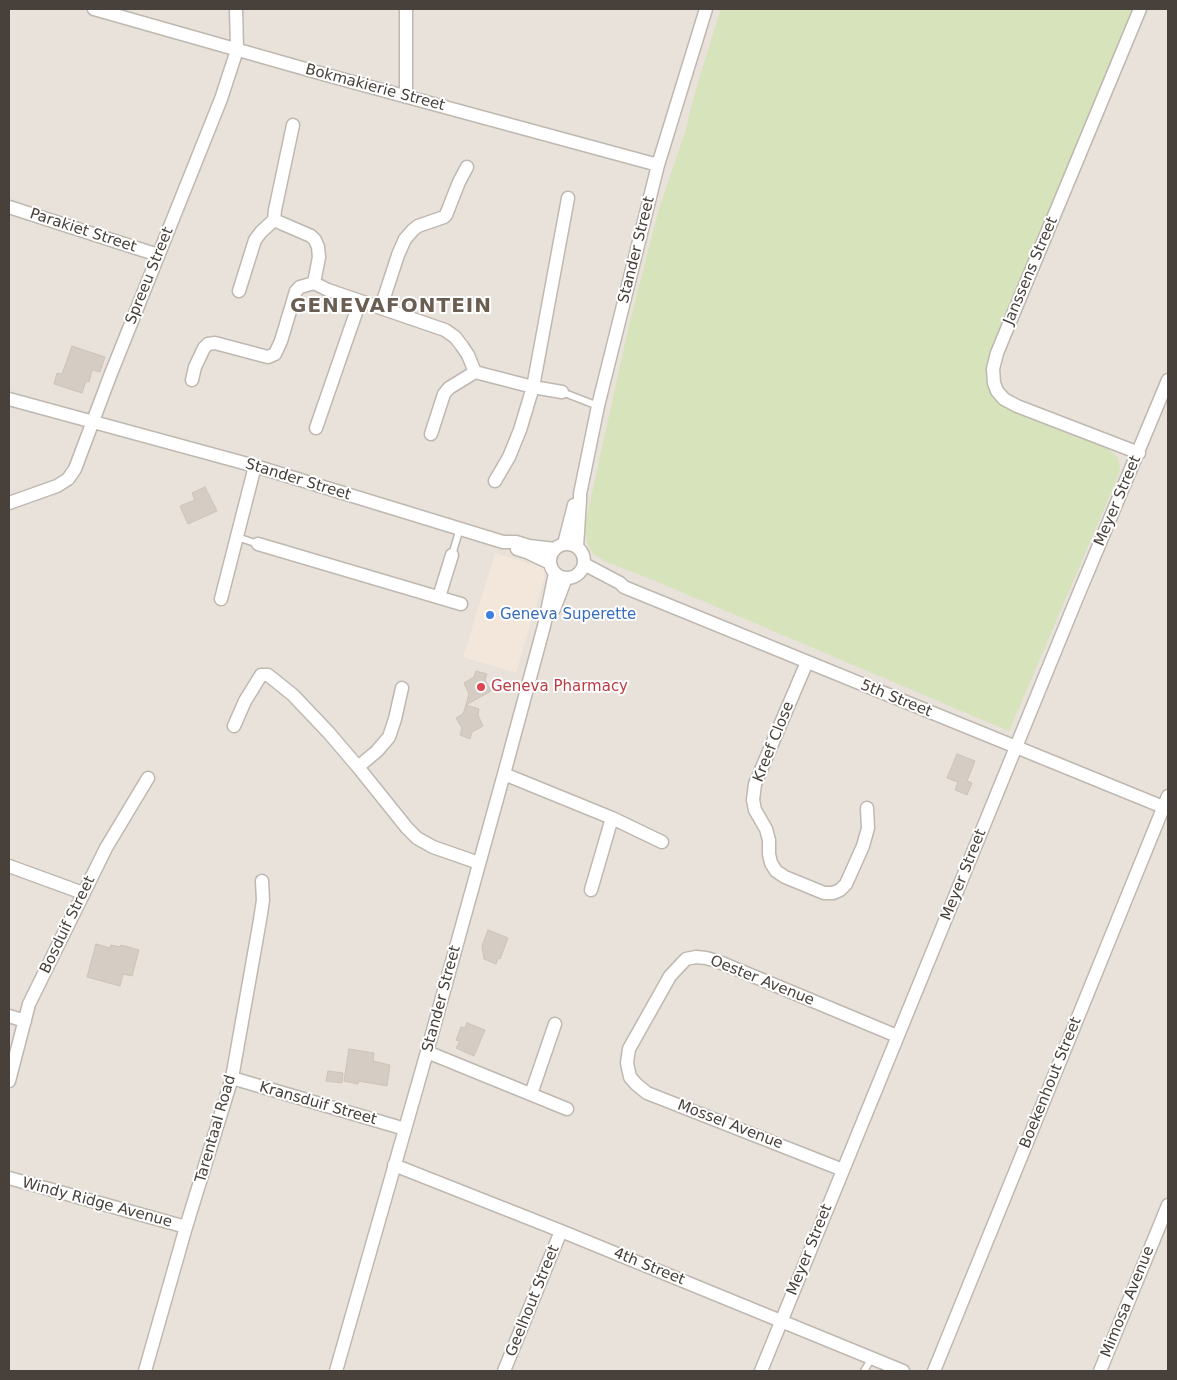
<!DOCTYPE html>
<html>
<head>
<meta charset="utf-8">
<style>
	body { margin:0 }
	#map { position:relative; width:1177px; height:1380px; overflow:hidden; background:#f5f1ed; font-family:"DejaVu Sans",sans-serif }
	canvas { display:block }
	.frame { position:absolute; inset:0; border:10px solid #48413b; pointer-events:none }
</style>
</head>
<body>
<div id="map">
<canvas width="1177" height="1380"></canvas>
<div class="frame"></div>
</div>
<script>
const ctx = document.querySelector('canvas').getContext('2d');
ctx.lineJoin = 'round';
function fill(path, color) {
  ctx.fillStyle = color;
  ctx.fill(path, 'evenodd');
}
function toPath(rows) {
  const path = new Path2D();
  for (const r of rows) {
    if (r.length === 3) {
      path.moveTo(r[0] + r[2], r[1]);
      path.arc(r[0], r[1], r[2], 0, 2 * Math.PI);
      continue;
    }
    path.moveTo(r[0], r[1]);
    for (let i = 2; i < r.length; i += 2) path.lineTo(r[i], r[i + 1]);
  }
  return path;
}
function strokePath(path, color, width, dash) {
  ctx.strokeStyle = color;
  ctx.lineWidth = width;
  ctx.lineCap = dash ? 'butt' : 'round';
  ctx.setLineDash(dash || []);
  ctx.stroke(path);
}
function drawText(font, color, halo, rows, align = 'center') {
  ctx.font = font + ' "DejaVu Sans",sans-serif';
  ctx.lineWidth = 4;
  ctx.setLineDash([]);
  ctx.textBaseline = 'middle';
  ctx.strokeStyle = halo;
  ctx.fillStyle = color;
  for (const [text, x, y, turn = 0] of rows) {
    ctx.save();
    ctx.translate(x, y);
    ctx.rotate((+turn || 0) * Math.PI / 180);
    ctx.textAlign = isNaN(turn) ? turn : align;
    if (halo) ctx.strokeText(text, 0, 0);
    ctx.fillText(text, 0, 0);
    ctx.restore();
  }
}
fill(toPath([
	[9,9,1168,9,1168,1371,9,1371]
]), '#e8e2db');
fill(toPath([
	[495,553,547,569,516,673,463,657]
]), '#f3e6db');
fill(toPath([
	[721,9,1133,9,987,365,986,375,987,383,992,395,999,403,1107,448,1118,458,1120,465,1119,474,1009,731,653,580,609,563,593,554,587,543,585,525,629,325,659,209,685,132,697,85]
]), '#d6e3bb');
const building = toPath([
	[72,346,105,357,100,372,92,370,89,382,86,381,82,393,54,384,57,373,62,374,72,346],
	[205,487,217,511,188,524,180,506,195,500,192,493,205,487],
	[476,671,487,674,485,680,491,691,466,705,469,694,464,683,474,677,476,671],
	[466,705,479,709,478,715,483,726,472,732,470,739,460,735,462,728,456,718,463,714,466,705],
	[957,754,975,761,967,781,972,783,967,795,955,790,958,782,947,778,957,754],
	[488,930,508,938,500,959,498,958,496,964,484,959,482,946,488,930],
	[96,944,110,948,111,945,120,947,121,945,139,950,132,976,123,974,120,986,87,977,96,944],
	[467,1023,485,1030,474,1056,456,1048,460,1041,456,1040,461,1027,465,1028,467,1023],
	[349,1049,374,1053,373,1061,390,1065,387,1086,358,1081,358,1084,344,1081,349,1049],
	[328,1071,343,1073,342,1083,326,1081,328,1071]
]);
fill(building, '#d5ccc3');
strokePath(building, '#cfc3b7', 1);
const service = toPath([
	[562,392,598,406],
	[237,537,258,544],
	[452,555,460,528],
	[864,1371,872,1358]
]);
const minor = toPath([
	[94,9,323,74,658,165],
	[406,9,406,97],
	[293,125,275,210,274,220,311,236,315,240,318,247,319,257,314,283,328,290,445,330,455,337,462,346,468,355,475,372,533,387,562,392],
	[9,207,158,255],
	[239,291,255,240,261,232,274,220],
	[381,307,398,255,405,239,413,230,418,226,444,217,446,215,459,182,467,167],
	[192,380,195,367,204,348,208,344,215,343,264,356,268,357,275,354,281,341,296,291,300,287,314,283],
	[9,399,255,466,503,542,516,542,529,546,555,549],
	[316,428,360,301],
	[431,434,444,394,449,388,475,372],
	[1139,453,1017,406,1004,399,997,391,994,383,993,369,997,353,1140,9],
	[495,481,509,457,520,430,533,387,568,198],
	[9,503,57,486,68,479,75,469,110,376,221,99,237,50,236,9],
	[258,544,461,604],
	[564,544,574,505],
	[567,561,17],
	[577,547,580,500,580,494,598,406,658,165,706,9],
	[517,549,527,552,550,563],
	[584,564,620,583,624,587,1168,809],
	[439,597,452,555],
	[221,599,255,466],
	[554,609,566,578],
	[807,662,755,784,753,800,755,810,766,829,769,840,769,854,771,863,776,871,785,877,824,893,833,893,840,890,846,884,863,846,868,828,867,808],
	[234,726,245,701,258,680,261,675,268,675,293,695,329,733,358,767,407,828,417,838,433,847,479,863],
	[358,767,377,751,389,737,395,719,402,688],
	[504,774,612,818,662,842],
	[9,866,83,893],
	[591,890,612,818],
	[9,1016,25,1021],
	[427,1052,567,1109],
	[232,1078,405,1129],
	[9,1081,29,1004,106,848,148,778],
	[531,1094,555,1024],
	[394,1165,561,1231,903,1371],
	[843,1170,647,1093,636,1084,630,1077,627,1063,629,1049,670,976,686,959,696,957,706,958,717,961,897,1036],
	[9,1178,186,1227],
	[145,1371,186,1227,232,1078,260,920,263,900,262,881],
	[336,1371,427,1052,504,774,544,626,555,573],
	[504,1371,561,1231],
	[761,1371,1074,605,1168,380],
	[934,1371,1168,796],
	[1100,1371,1168,1205]
]);
strokePath(service, '#bfb8b0', 9);
strokePath(minor, '#bfb8b0', 15);
strokePath(service, '#fff', 6);
strokePath(minor, '#fff', 12);
for (const [x, y, r, color] of [
	[490,615,5,"#3f7fe0"],
	[481,687,5,"#e0444e"]
]) {
  const dot = new Path2D();
  dot.arc(x, y, r, 0, 2 * Math.PI);
  ctx.fillStyle = color;
  ctx.fill(dot);
  strokePath(dot, '#fff', 2);
}
drawText('15px', '#48413b', '#fff', [
	["Bokmakierie Street",375,88,15],
	["Parakiet Street",83,231,18],
	["Stander Street",637,250,-76],
	["Janssens Street",1031,271,-67],
	["Spreeu Street",150,276,-68],
	["Stander Street",298,480,17],
	["Meyer Street",1118,501,-67],
	["5th Street",896,699,22],
	["Kreef Close",774,742,-68],
	["Meyer Street",964,875,-68],
	["Bosduif Street",68,925,-64],
	["Oester Avenue",762,981,22],
	["Stander Street",442,999,-75],
	["Boekenhout Street",1051,1083,-68],
	["Kransduif Street",318,1104,16],
	["Mossel Avenue",730,1125,21],
	["Tarentaal Road",216,1129,-74],
	["Windy Ridge Avenue",97,1203,15],
	["Meyer Street",810,1250,-68],
	["4th Street",649,1267,22],
	["Geelhout Street",533,1301,-68],
	["Mimosa Avenue",1128,1302,-68]
]);
drawText('15px', '#366cbe', '#fff', [
	["Geneva Superette",500,615]
], 'left');
drawText('15px', '#be3a42', '#fff', [
	["Geneva Pharmacy",491,687]
], 'left');
ctx.letterSpacing = '1px';
drawText('bold 20px', '#6a5e53', '#fff', [
	["GENEVAFONTEIN",391,307]
]);
ctx.letterSpacing = '0px';
</script>
</body>
</html>
